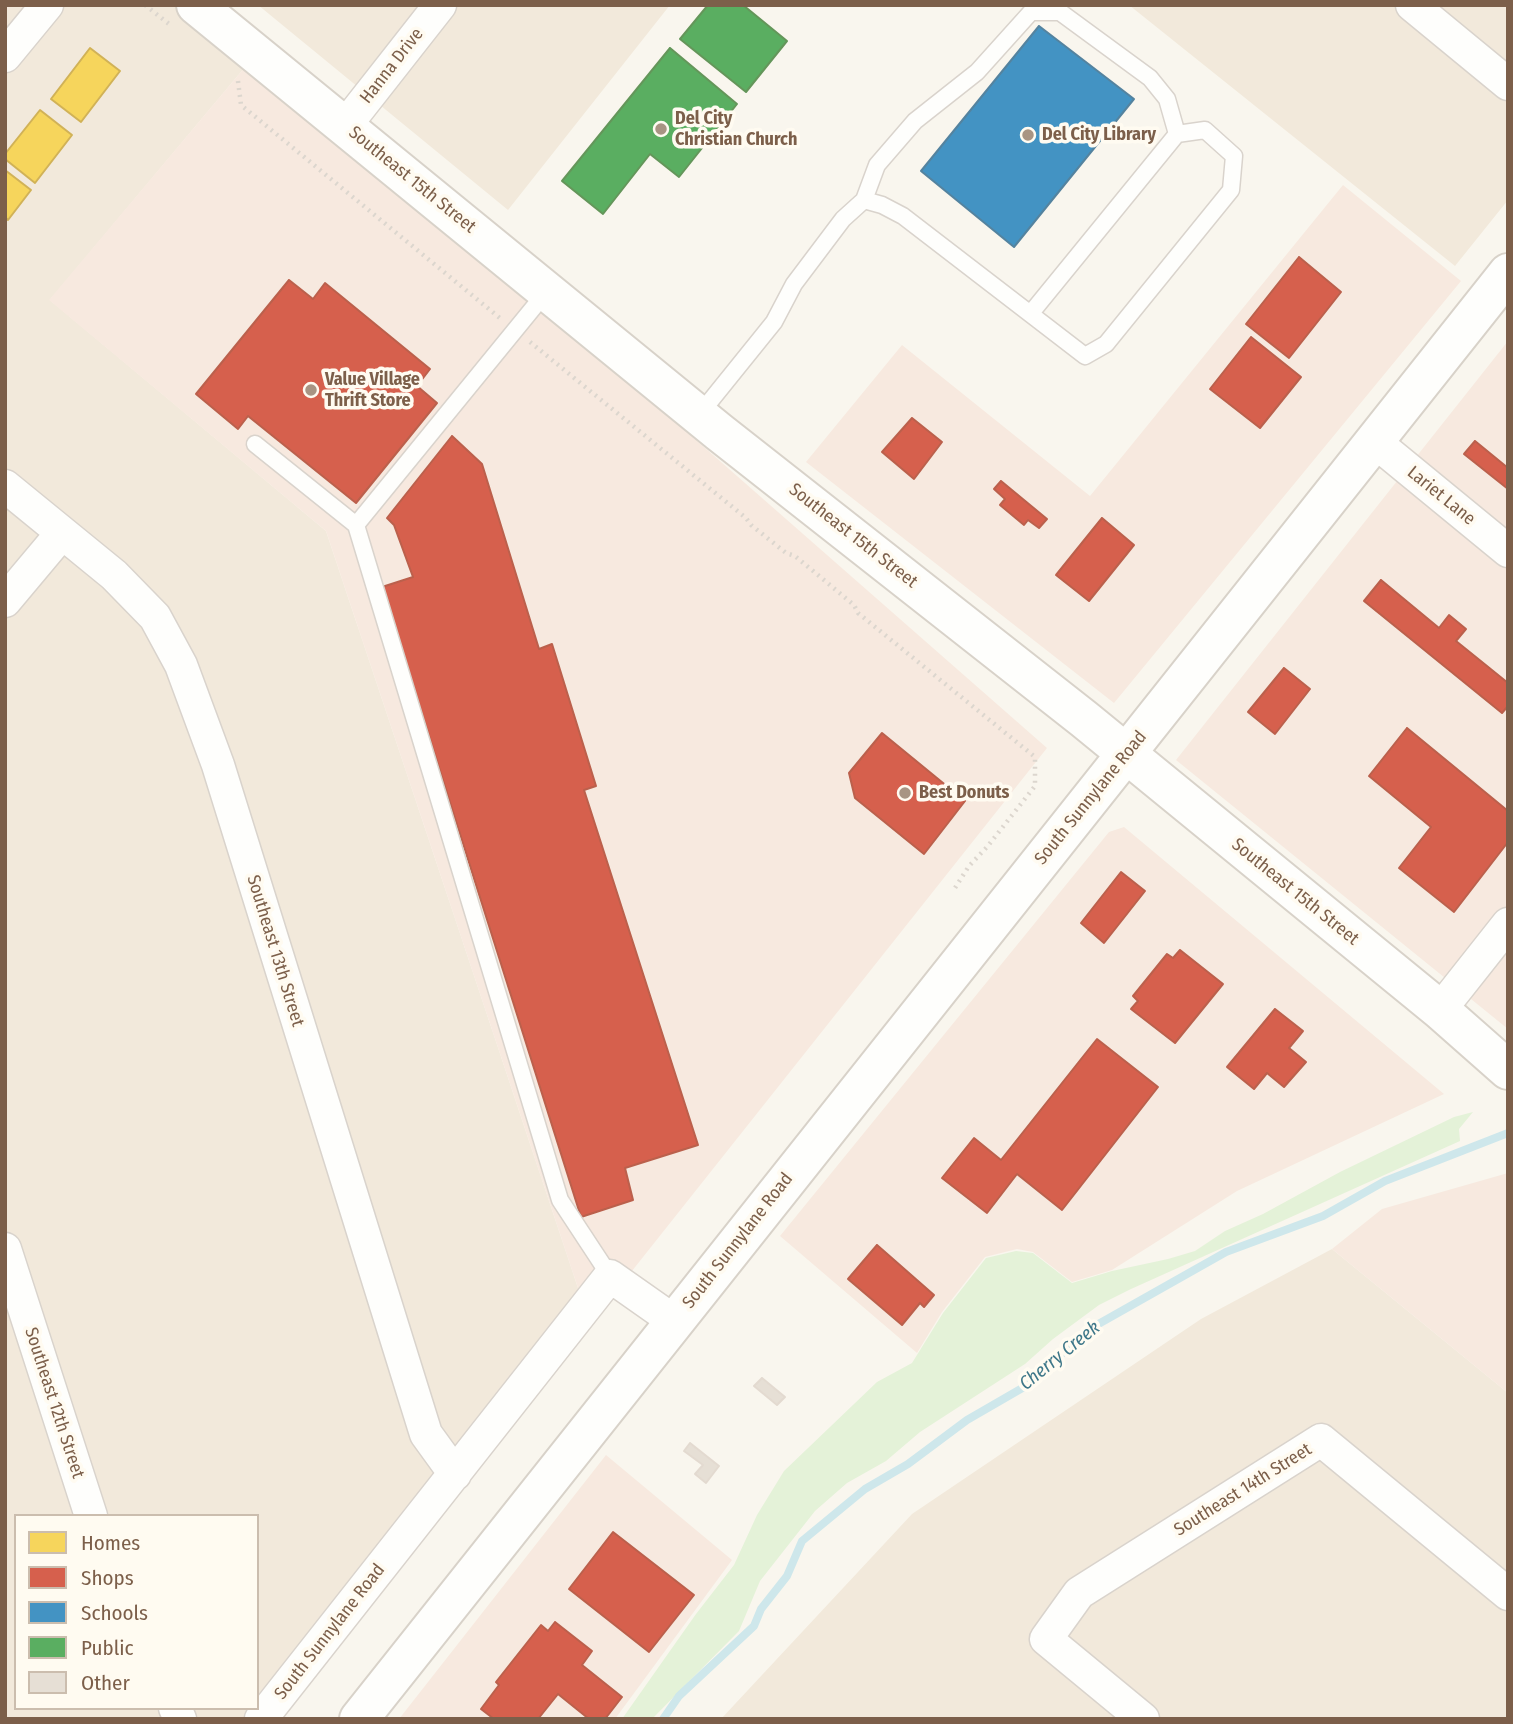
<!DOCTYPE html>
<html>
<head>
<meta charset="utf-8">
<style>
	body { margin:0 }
	#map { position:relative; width:1513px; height:1724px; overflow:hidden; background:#f9f6ee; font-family:"Fira Sans Condensed",sans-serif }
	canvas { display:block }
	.frame { position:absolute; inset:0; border:7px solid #7c5f4a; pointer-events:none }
	.legend { position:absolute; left:14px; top:1514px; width:245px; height:196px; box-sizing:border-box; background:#fffbf1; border:2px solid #cbbdae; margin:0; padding:9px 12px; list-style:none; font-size:21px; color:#7c5f4a }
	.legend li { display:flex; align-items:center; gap:14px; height:35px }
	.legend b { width:35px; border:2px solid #cbbdae }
</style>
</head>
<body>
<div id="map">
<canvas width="1513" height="1724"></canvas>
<div class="frame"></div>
<ul class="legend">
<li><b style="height:19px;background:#f6d55c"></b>Homes</li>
<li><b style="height:19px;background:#d6604d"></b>Shops</li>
<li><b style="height:19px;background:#4393c3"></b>Schools</li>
<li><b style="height:19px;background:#5aae61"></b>Public</li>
<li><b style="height:19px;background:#e6dfd5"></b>Other</li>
</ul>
</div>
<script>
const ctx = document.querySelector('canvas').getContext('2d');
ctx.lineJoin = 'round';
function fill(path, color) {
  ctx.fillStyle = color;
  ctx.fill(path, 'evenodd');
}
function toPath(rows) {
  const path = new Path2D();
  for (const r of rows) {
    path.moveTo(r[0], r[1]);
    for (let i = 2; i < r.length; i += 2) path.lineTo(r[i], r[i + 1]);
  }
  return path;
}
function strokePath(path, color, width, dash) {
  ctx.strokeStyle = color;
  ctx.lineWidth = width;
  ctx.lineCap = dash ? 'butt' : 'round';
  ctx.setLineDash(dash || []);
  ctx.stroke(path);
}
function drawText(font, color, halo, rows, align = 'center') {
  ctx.font = font + ' "Fira Sans Condensed",sans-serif';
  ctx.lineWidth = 7;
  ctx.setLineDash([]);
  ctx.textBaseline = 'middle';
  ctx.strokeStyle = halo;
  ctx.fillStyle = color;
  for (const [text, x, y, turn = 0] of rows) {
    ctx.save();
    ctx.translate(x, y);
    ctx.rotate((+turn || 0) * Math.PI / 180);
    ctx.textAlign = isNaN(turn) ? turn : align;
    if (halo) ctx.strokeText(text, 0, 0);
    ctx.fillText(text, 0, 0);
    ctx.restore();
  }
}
fill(toPath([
	[5,5,197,5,256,54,50,300,326,531,579,1291,257,1707,257,1516,16,1516,16,1708,256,1708,249,1719,5,1719],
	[258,5,670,5,508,210],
	[1129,5,1508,5,1508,200,1455,266],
	[1332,1249,1508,1393,1508,1719,721,1719,912,1514,1201,1319]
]), '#f2e9db');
fill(toPath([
	[256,54,1047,748,601,1310,579,1291,326,531,49,300],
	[1343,185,1461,281,1114,703,806,462,902,345,1090,496],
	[1508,341,1508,1029,1176,760],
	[1124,827,1444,1094,1237,1191,1112,1270,1072,1282,1033,1252,1017,1249,985,1257,942,1312,917,1353,780,1236,1109,832],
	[1508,1173,1508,1393,1332,1249,1382,1209],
	[606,1455,732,1560,615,1719,399,1719]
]), '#f7e9df');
fill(toPath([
	[1473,1112,1459,1129,1460,1141,1131,1289,1099,1305,1053,1339,1025,1364,920,1432,886,1461,847,1483,815,1511,760,1581,739,1631,652,1719,622,1719,696,1614,734,1565,757,1515,784,1471,877,1382,912,1363,943,1313,986,1258,1016,1251,1033,1253,1072,1283,1112,1271,1168,1259,1195,1251,1225,1231,1263,1214,1340,1172,1454,1117]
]), '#e4f2d8');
const homes = toPath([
	[90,48,120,71,81,122,51,99,90,48],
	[40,110,72,135,35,183,5,159,5,154,40,110],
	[5,170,31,190,8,220,5,217,5,170]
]);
fill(homes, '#f6d55c');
strokePath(homes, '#d1b257', 2);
const shops = toPath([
	[1299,257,1341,292,1289,358,1246,324,1299,257],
	[289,280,313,299,325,283,430,369,417,386,437,403,356,503,248,416,238,429,196,394,289,280],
	[1251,337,1301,377,1260,428,1210,389,1251,337],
	[912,418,942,442,914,479,882,452,912,418],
	[452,436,482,464,539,649,552,644,596,786,584,790,698,1145,625,1168,633,1200,581,1217,382,587,413,577,394,525,387,518,452,436],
	[1475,441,1508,468,1508,489,1464,454,1475,441],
	[1001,481,1047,519,1039,528,1028,520,1024,525,1000,505,1005,499,994,489,1001,481],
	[1102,518,1134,545,1089,601,1056,575,1102,518],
	[1381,580,1439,628,1449,615,1466,629,1456,641,1508,683,1508,706,1502,713,1364,601,1381,580],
	[1284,668,1310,689,1275,734,1248,712,1284,668],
	[1407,728,1508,811,1508,842,1454,912,1399,868,1431,827,1369,776,1407,728],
	[882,733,965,801,924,854,855,798,849,773,882,733],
	[1121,872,1145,891,1104,943,1081,923,1121,872],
	[1180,950,1223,984,1175,1043,1131,1009,1138,1001,1133,996,1167,954,1173,958,1180,950],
	[1275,1009,1303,1031,1289,1048,1306,1062,1284,1087,1267,1073,1254,1089,1227,1067,1275,1009],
	[1097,1039,1158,1087,1062,1210,1017,1174,987,1213,942,1178,974,1138,1001,1160,1097,1039],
	[877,1245,934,1295,924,1307,920,1303,902,1325,848,1279,877,1245],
	[613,1532,694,1595,649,1652,569,1589,613,1532],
	[555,1622,592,1651,582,1665,622,1697,605,1719,589,1719,558,1694,538,1719,494,1719,481,1709,499,1685,496,1682,541,1625,548,1631,555,1622]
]);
fill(shops, '#d6604d');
strokePath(shops, '#bb604c', 2);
const schools = toPath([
	[1039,26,1134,99,1014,247,921,171,1039,26]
]);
fill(schools, '#4393c3');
strokePath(schools, '#54839f', 2);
const public = toPath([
	[708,5,743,5,787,41,746,92,680,39,708,5],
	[670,48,737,104,679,177,650,154,603,214,562,181,670,48]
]);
fill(public, '#5aae61');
strokePath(public, '#64965a', 2);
strokePath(toPath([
	[663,1719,679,1696,754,1626,761,1609,787,1576,802,1541,865,1489,908,1464,967,1420,1031,1383,1086,1331,1226,1252,1323,1216,1385,1181,1508,1133]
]), '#cee7eb', 8);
const building = toPath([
	[762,1378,785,1397,777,1405,754,1386,762,1378],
	[690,1443,719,1466,706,1483,695,1474,703,1465,684,1451,690,1443]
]);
fill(building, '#e6dfd5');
strokePath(building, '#e3dad0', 2);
const service = toPath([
	[864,200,877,165,915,121,977,72,1031,12,1060,12,1150,78,1167,99,1177,134],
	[699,415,774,322,794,284,843,219,864,200,882,205,903,216,1085,356,1106,344,1231,190,1234,156,1205,130,1177,134,1031,313],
	[255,444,356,525,560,1200,610,1276],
	[356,525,547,291]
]);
const minor = toPath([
	[1412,5,1508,84],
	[5,56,47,5],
	[345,126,440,5],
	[1374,441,1508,551],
	[5,486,114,575,155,617,181,665,218,765,426,1434,455,1474],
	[5,601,62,533],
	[1440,1010,1508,924],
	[5,1249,91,1516],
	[175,1708,180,1719],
	[261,1719,610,1276,674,1321],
	[1143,1719,1046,1639,1079,1593,1321,1440,1508,1594]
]);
const secondary = toPath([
	[196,5,719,432,1084,719,1440,1010,1508,1070],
	[359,1719,1508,273]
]);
strokePath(service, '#d9d3cc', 19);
strokePath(minor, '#d9d3cc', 35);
strokePath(secondary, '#d8d2c9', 42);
strokePath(toPath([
	[145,5,169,24],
	[238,81,241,105,501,319],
	[530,342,746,518,751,525,786,553,795,556,854,605,858,613,1035,757,1035,786,987,847,969,866,953,891]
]), '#dcd6ce', 4.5, [2, 5]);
strokePath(service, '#fefefc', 16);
strokePath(minor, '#fefefc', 32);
strokePath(secondary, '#fefefc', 38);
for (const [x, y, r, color] of [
	[661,129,7,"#a89483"],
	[1028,135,7,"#a89483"],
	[311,390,7,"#a89483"],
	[905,793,7,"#a89483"]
]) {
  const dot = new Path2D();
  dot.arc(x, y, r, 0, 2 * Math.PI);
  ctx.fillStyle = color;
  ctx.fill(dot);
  strokePath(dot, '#fffbf1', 2.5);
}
drawText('18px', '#7c5f4a', '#fffbf1', [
	["Hanna Drive",392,66,-52],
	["Southeast 15th Street",412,180,39],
	["Lariet Lane",1441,496,39],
	["Southeast 15th Street",853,536,38],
	["South Sunnylane Road",1091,798,-51],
	["Southeast 15th Street",1295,892,39],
	["Southeast 13th Street",275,951,73],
	["South Sunnylane Road",738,1241,-52],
	["Southeast 12th Street",54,1403,72],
	["Southeast 14th Street",1243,1490,-32],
	["South Sunnylane Road",330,1632,-52]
]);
drawText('bold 18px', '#7c5f4a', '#fffbf1', [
	["Del City",675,119],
	["Christian Church",675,140],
	["Del City Library",1042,135],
	["Value Village",325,380],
	["Thrift Store",325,401],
	["Best Donuts",919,793]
], 'left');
drawText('italic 19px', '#3e7789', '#fffbf1', [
	["Cherry Creek",1060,1356,-39]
]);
</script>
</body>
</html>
